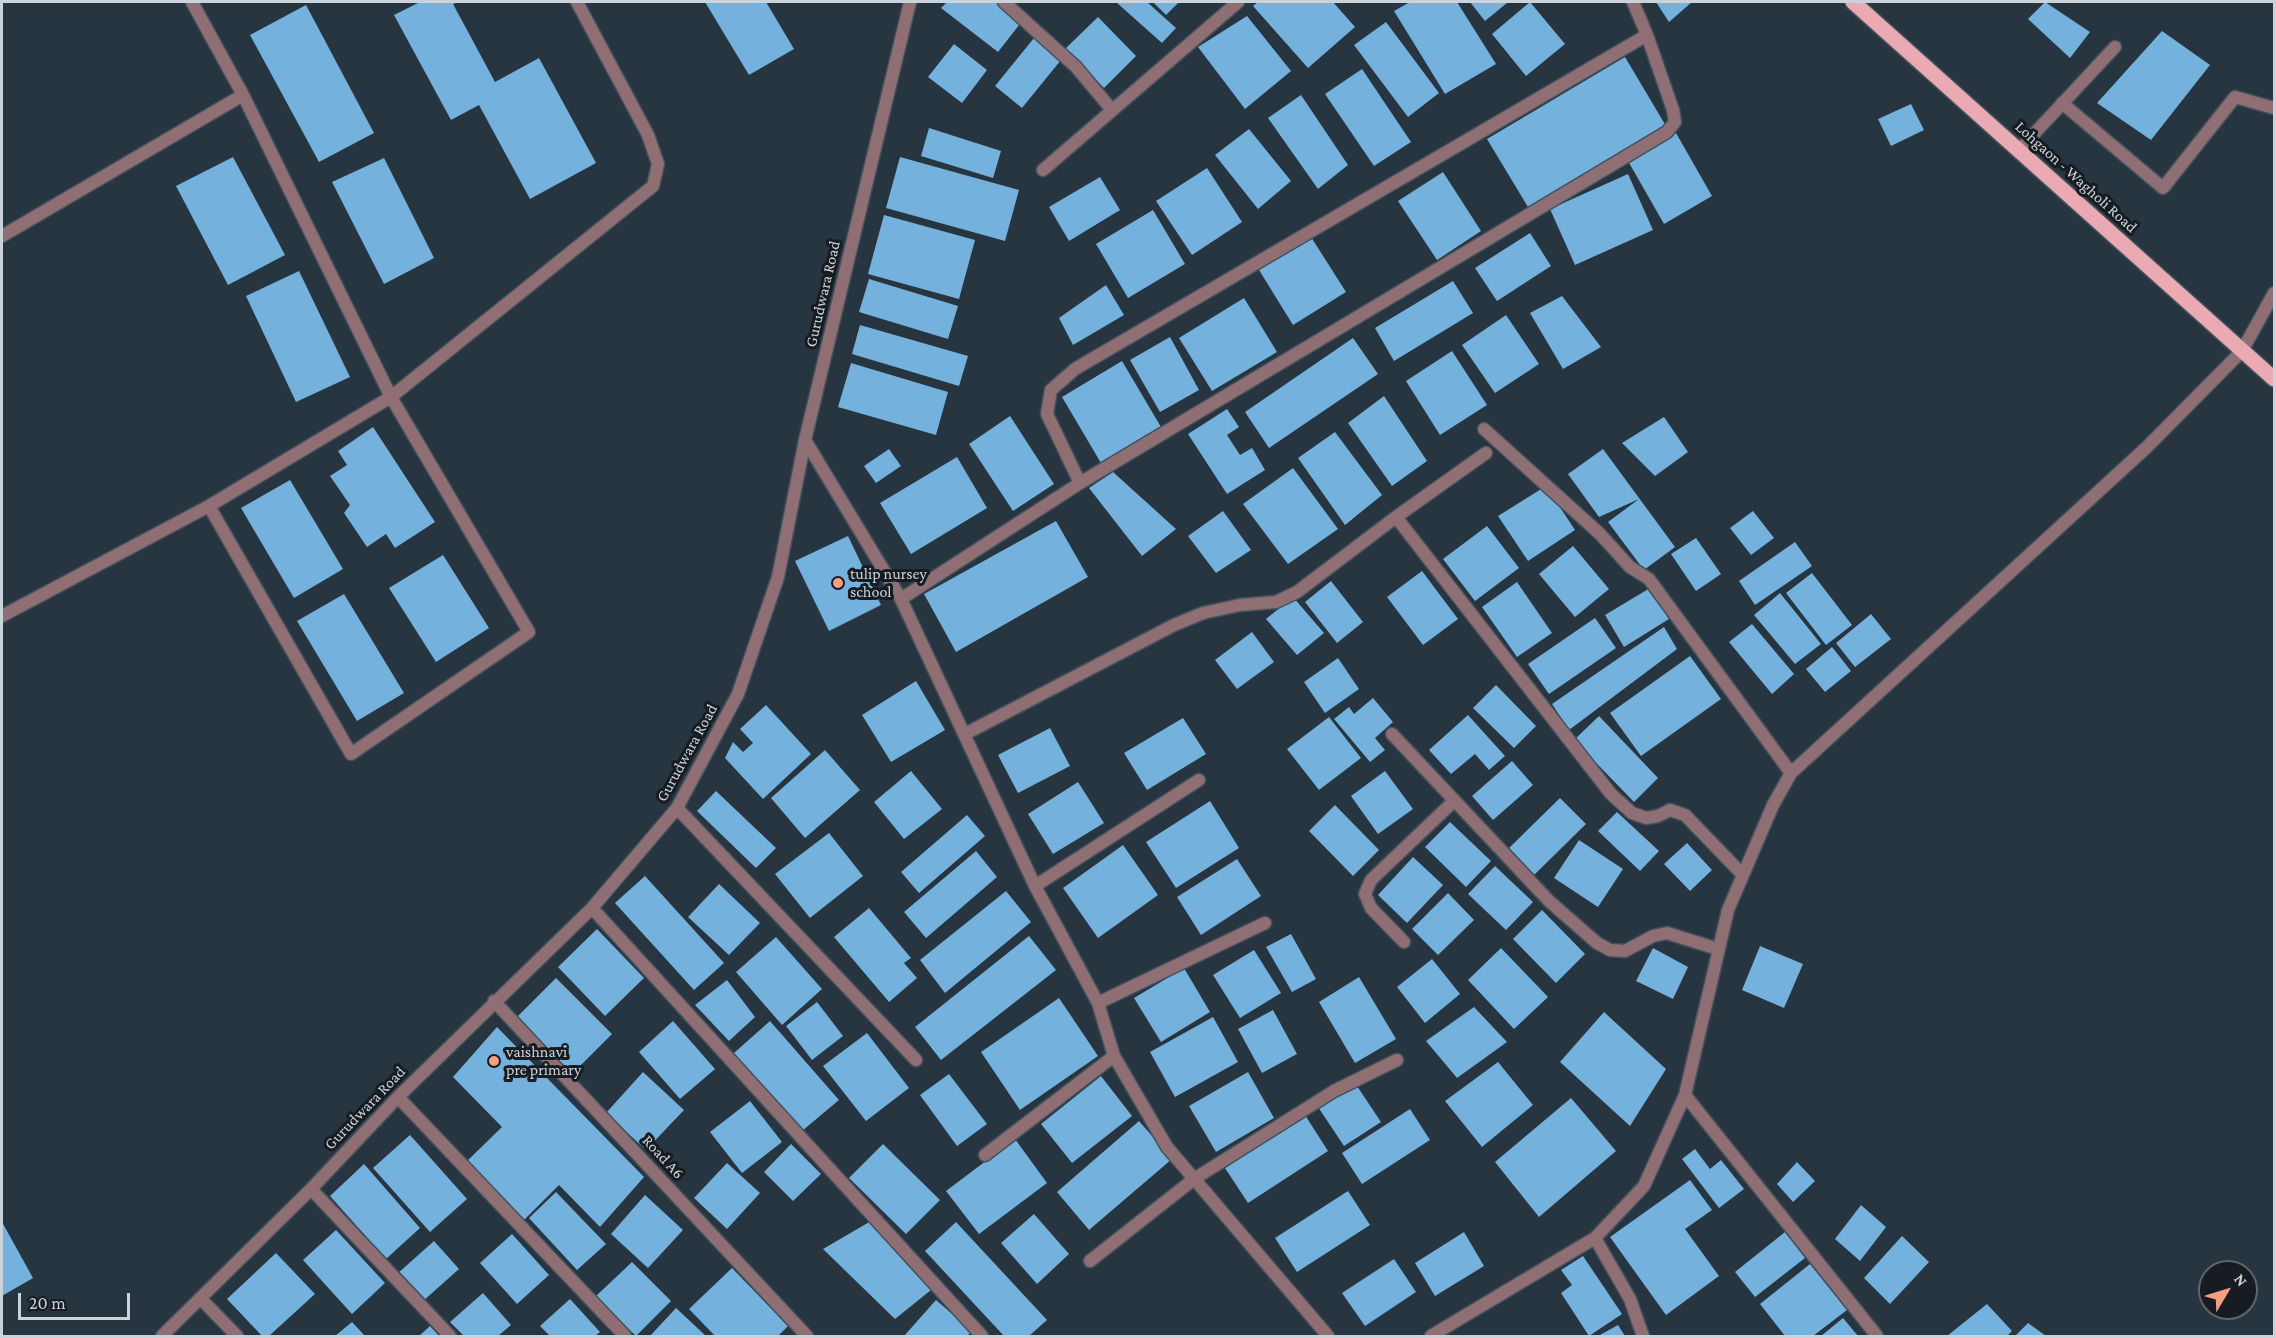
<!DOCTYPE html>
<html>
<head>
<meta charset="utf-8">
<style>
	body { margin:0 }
	#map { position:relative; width:2276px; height:1338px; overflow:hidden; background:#273540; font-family:"Crimson Pro",serif }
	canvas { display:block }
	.frame { position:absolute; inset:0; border:3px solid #cad3d9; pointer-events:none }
	.north { position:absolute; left:2198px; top:1260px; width:60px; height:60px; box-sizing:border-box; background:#161c21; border:2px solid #5e656b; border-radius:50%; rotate:52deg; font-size:16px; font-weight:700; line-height:24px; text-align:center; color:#cad3d9 }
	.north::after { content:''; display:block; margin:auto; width:21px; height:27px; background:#f39f82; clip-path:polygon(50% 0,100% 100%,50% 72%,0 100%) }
	.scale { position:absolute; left:18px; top:1293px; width:112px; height:27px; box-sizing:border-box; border:3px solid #cad3d9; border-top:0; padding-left:8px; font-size:18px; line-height:21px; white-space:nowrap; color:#cad3d9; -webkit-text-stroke:4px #161c21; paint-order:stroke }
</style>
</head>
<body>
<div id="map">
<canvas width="2276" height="1338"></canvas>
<div class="frame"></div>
<div class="north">N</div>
<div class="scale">20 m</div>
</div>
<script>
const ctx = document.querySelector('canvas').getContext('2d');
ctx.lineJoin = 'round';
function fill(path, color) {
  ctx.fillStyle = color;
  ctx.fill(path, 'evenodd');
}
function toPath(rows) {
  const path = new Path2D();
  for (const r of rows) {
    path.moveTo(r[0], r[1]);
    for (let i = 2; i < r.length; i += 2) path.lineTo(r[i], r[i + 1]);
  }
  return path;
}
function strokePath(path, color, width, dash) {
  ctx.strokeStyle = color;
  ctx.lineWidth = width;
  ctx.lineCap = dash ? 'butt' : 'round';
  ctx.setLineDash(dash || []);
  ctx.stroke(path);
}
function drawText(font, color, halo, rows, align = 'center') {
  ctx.font = font + ' "Crimson Pro",serif';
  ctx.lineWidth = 6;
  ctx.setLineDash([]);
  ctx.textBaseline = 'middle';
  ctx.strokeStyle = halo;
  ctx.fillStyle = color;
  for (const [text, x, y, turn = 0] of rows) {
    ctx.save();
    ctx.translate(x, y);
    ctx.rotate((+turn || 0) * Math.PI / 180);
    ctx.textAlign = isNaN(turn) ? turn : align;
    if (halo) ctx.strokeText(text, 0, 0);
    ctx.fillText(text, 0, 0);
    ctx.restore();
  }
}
fill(toPath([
	[420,2,458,2,453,4,495,82,539,58,596,163,530,199,479,105,451,120,394,15],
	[705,2,766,2,794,49,749,75],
	[947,2,999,2,1023,20,998,52,941,8],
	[1116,2,1147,2,1176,28,1162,43],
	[1153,2,1179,2,1166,15],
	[1258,2,1333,2,1355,27,1308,68,1253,6],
	[1410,2,1457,2,1496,64,1445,94,1394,11],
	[1470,2,1506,2,1507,3,1485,21],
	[1530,2,1565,44,1526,76,1492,34],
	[1656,2,1692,2,1669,22],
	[2045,2,2090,32,2070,58,2028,19],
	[306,5,374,133,319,162,250,35],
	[1247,16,1291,71,1245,109,1198,47],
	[1098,17,1136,56,1104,88,1065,49],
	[1386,22,1439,93,1408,117,1354,45],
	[2162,31,2210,65,2151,140,2097,103],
	[1034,38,1061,60,1022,108,995,86],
	[954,44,987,70,962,103,928,77],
	[1625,57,1666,126,1528,207,1487,139],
	[1362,69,1411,142,1374,166,1325,94],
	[1301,95,1348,165,1318,189,1268,118],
	[1911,104,1924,130,1891,146,1878,119],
	[929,128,1001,151,993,178,921,156],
	[1249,129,1291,181,1258,209,1215,155],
	[1676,133,1712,196,1664,224,1628,161],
	[233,157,285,255,228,285,176,186],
	[900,157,1019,190,1005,241,886,208],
	[384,158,434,258,384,284,332,182],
	[1207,168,1242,222,1192,255,1156,201],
	[1443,172,1481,231,1437,260,1398,201],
	[1628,174,1653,230,1575,265,1550,209],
	[1100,177,1120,210,1069,241,1049,207],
	[1153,210,1185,264,1128,298,1096,244],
	[884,215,975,240,959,299,868,274],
	[1530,233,1551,266,1497,301,1475,268],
	[1311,237,1346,292,1293,325,1259,270],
	[299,271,350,377,296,402,246,296],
	[869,279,958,306,948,339,859,312],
	[1453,281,1473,313,1394,361,1375,328],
	[1106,285,1124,315,1073,345,1059,318],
	[1562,296,1601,347,1563,369,1530,313],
	[1244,298,1277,352,1212,391,1179,338],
	[1506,315,1539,364,1495,393,1462,345],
	[860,325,968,356,959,386,852,354],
	[1170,337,1199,390,1160,412,1130,360],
	[1353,338,1378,374,1269,448,1245,412],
	[1452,351,1487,405,1440,435,1406,381],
	[1122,361,1161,427,1101,463,1062,397],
	[851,363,948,392,936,435,838,407],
	[1384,396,1427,461,1392,486,1348,423],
	[1227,409,1239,427,1227,435,1240,455,1252,448,1265,470,1227,494,1188,434],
	[1010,416,1054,484,1013,511,969,444],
	[1664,417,1688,452,1655,476,1622,443],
	[373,427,435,522,395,548,386,534,367,547,344,513,350,505,330,476,347,465,338,451],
	[1335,432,1382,495,1345,525,1298,458],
	[889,449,901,466,876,483,864,466],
	[1603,449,1675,547,1644,570,1608,522,1639,499,1599,517,1568,474],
	[957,457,987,508,911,554,880,503],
	[1293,468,1338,529,1288,564,1243,504],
	[1113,472,1176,529,1142,556,1089,488],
	[290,480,343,569,294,598,241,508],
	[1546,486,1575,530,1528,561,1498,516],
	[1223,511,1251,550,1216,573,1188,536],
	[1753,511,1774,538,1751,555,1730,528],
	[1056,521,1088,577,956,652,924,594],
	[1487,526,1519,568,1475,601,1443,559],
	[848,536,881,605,829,631,795,561],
	[1696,538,1721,574,1696,591,1671,554],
	[1795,542,1812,566,1755,605,1739,581],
	[1573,546,1609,589,1575,617,1539,574],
	[443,555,489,628,436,662,389,588],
	[1422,571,1458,619,1423,645,1387,597],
	[1812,573,1852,625,1826,645,1786,593],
	[1331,581,1363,622,1337,643,1305,602],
	[1517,582,1552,633,1517,657,1482,607],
	[1650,588,1669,619,1624,647,1605,615],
	[1780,593,1821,644,1795,664,1754,615],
	[344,594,404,693,357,721,297,621],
	[1293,597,1324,633,1297,655,1266,619],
	[1871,614,1891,639,1855,667,1836,643],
	[1595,618,1616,648,1549,694,1528,664],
	[1752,624,1794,674,1772,694,1729,642],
	[1664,627,1677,649,1569,730,1552,704],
	[1252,632,1274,662,1237,689,1215,660],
	[1832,647,1851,671,1825,692,1806,669],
	[1690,656,1721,699,1641,756,1610,713],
	[1338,658,1359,689,1325,713,1304,682],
	[916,681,945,730,891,762,862,715],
	[1496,685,1536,726,1514,748,1473,708],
	[1373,698,1393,722,1375,738,1385,750,1370,762,1334,719,1349,707,1354,714],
	[766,705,811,754,763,799,725,758,733,742,743,752,753,743,740,729],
	[1468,715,1505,756,1489,770,1475,754,1451,774,1429,750],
	[1599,716,1658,778,1634,802,1574,740],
	[1329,717,1361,758,1319,790,1287,749],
	[1183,718,1206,754,1147,790,1124,753],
	[1050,728,1070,766,1018,793,998,755],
	[825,750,860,790,805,838,771,798],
	[1512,761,1533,785,1493,820,1472,796],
	[911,771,942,809,904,839,874,802],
	[1385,771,1413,809,1378,834,1351,796],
	[1078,782,1104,823,1053,854,1028,814],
	[716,791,776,848,756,868,697,811],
	[1560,798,1586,824,1533,876,1508,849],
	[1210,801,1239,848,1176,888,1146,842],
	[1335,805,1379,850,1353,876,1309,831],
	[1617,812,1659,851,1640,871,1598,831],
	[967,815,985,836,919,893,901,872],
	[1450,822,1491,861,1466,887,1425,847],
	[829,833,863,876,810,918,775,874],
	[1579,840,1623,869,1598,907,1554,878],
	[1687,843,1712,870,1690,891,1664,864],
	[1123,845,1158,895,1098,938,1063,888],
	[976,851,997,877,926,938,904,912],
	[1413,857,1443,885,1407,923,1378,895],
	[1237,859,1261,896,1201,935,1177,897],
	[1495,866,1533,902,1506,930,1468,894],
	[645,876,724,963,694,990,615,903],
	[719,884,760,923,729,955,688,917],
	[1006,891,1031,922,945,993,920,960],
	[1448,893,1474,920,1438,955,1412,929],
	[869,908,911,958,904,963,917,978,889,1002,834,937],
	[1542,910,1585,954,1556,983,1513,939],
	[597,929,644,978,605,1016,558,967],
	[1291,934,1316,979,1292,992,1266,947],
	[1029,936,1056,970,941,1060,915,1027],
	[776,937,822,989,782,1025,736,972],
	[1760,946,1803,964,1784,1008,1742,990],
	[1501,948,1548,997,1514,1029,1468,980],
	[1653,948,1688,967,1673,999,1636,981],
	[1254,950,1281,993,1240,1018,1213,975],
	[1432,959,1460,994,1425,1023,1397,987],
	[1184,968,1210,1012,1161,1042,1134,998],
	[1359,977,1396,1039,1355,1063,1319,1002],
	[556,978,612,1034,571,1075,515,1019],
	[727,980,755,1017,729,1041,695,1005],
	[1059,998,1098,1056,1020,1110,981,1052],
	[817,1002,843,1036,812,1060,786,1026],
	[1474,1007,1507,1042,1457,1078,1426,1041],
	[1273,1010,1297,1054,1262,1073,1238,1029],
	[1604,1012,1666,1069,1630,1126,1560,1062],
	[1213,1017,1238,1062,1175,1097,1150,1052],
	[673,1021,715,1069,680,1099,639,1052],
	[770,1021,839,1100,802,1131,734,1053],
	[497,1027,644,1177,600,1227,559,1185,522,1222,465,1163,502,1127,453,1077],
	[867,1033,909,1088,866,1121,823,1066],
	[1498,1062,1533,1105,1482,1147,1445,1101],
	[643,1072,684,1110,646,1150,606,1113],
	[1248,1072,1274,1118,1216,1152,1189,1106],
	[949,1074,987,1124,957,1146,920,1095],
	[1101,1076,1132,1116,1072,1163,1041,1124],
	[1355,1083,1381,1122,1344,1146,1318,1107],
	[1571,1098,1616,1151,1539,1217,1495,1162],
	[750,1101,782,1142,742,1173,710,1132],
	[1410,1109,1430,1140,1362,1184,1342,1153],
	[1305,1115,1328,1151,1248,1203,1225,1168],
	[1139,1121,1172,1159,1089,1230,1057,1192],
	[410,1135,467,1199,430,1232,373,1168],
	[1015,1139,1047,1183,979,1234,946,1191],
	[791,1144,821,1174,793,1201,764,1172],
	[883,1144,940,1200,906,1234,849,1178],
	[1695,1149,1710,1169,1721,1160,1744,1189,1719,1208,1682,1159],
	[1797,1162,1815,1181,1793,1202,1777,1184],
	[727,1163,760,1193,727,1229,694,1198],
	[364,1164,420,1228,386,1259,330,1196],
	[1690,1180,1712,1210,1685,1229,1719,1276,1666,1315,1610,1237],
	[1348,1191,1370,1225,1297,1272,1275,1238],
	[556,1192,606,1244,577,1270,529,1218],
	[645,1195,683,1230,648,1268,611,1234],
	[1861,1205,1886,1227,1860,1261,1835,1239],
	[1034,1214,1069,1254,1037,1284,1001,1243],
	[871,1221,931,1290,895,1319,823,1249],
	[2,1222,33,1278,2,1296],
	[956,1222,1047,1320,1029,1336,1004,1336,925,1251],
	[336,1230,385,1283,352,1314,303,1260],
	[1464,1232,1484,1266,1435,1296,1415,1263],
	[1785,1232,1805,1258,1755,1297,1735,1272],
	[512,1234,549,1275,517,1304,480,1263],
	[1902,1236,1929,1262,1890,1304,1864,1278],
	[434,1241,459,1269,422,1302,397,1274],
	[276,1253,315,1294,269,1336,262,1336,227,1299],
	[1583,1256,1622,1314,1589,1336,1561,1293,1572,1285,1561,1270],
	[1394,1259,1416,1292,1365,1326,1342,1293],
	[632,1262,671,1301,636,1336,595,1297],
	[1810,1264,1847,1310,1813,1336,1785,1336,1760,1304],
	[732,1268,788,1326,778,1336,715,1336,689,1309],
	[483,1293,511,1325,498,1336,464,1336,450,1322],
	[570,1299,600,1332,595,1336,550,1336,540,1326],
	[936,1300,972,1331,967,1336,904,1336],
	[1987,1304,2012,1331,2007,1336,1947,1336],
	[676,1308,706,1336,650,1336],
	[1843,1318,1858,1336,1821,1336],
	[352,1322,365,1336,335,1336],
	[2028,1323,2046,1336,2015,1336],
	[1618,1325,1625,1336,1598,1336],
	[430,1326,439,1336,419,1336]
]), '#74b1dd');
const service = toPath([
	[192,2,243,95],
	[2062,103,2163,188,2235,97,2274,108],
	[2019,150,2115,47],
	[2,236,243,95,391,397,529,632,351,754,209,506],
	[2,616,209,506,391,397,653,186,658,164,648,135,577,2]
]);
const minor = toPath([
	[1004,2,1076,67,1112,110],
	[1633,2,1647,35,1673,110,1675,122,1667,132,1080,483,1047,414,1051,390,1075,369,1647,35],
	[1043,170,1238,2],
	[1484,429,1600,534,1630,567,1649,579,1791,773],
	[805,440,901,599,1035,886,1098,1003,1114,1056,1167,1147,1328,1336],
	[1396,517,1486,453],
	[901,599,1080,483],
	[965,734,1174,625,1203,613,1240,605,1276,602,1297,592,1396,517,1611,794,1632,813,1646,818,1658,816,1670,810,1685,815,1743,875],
	[1392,734,1549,901,1597,943,1610,950,1625,951,1653,936,1667,933,1718,949],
	[677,808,916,1060],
	[1035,886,1199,780],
	[592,908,982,1336],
	[1404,942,1371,908,1365,894,1371,880,1454,801],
	[494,1001,807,1336],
	[1098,1003,1265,923],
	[1685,1095,1877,1336],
	[398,1097,625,1336],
	[985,1155,1114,1056],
	[311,1189,450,1336],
	[1595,1238,1630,1299,1643,1336],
	[1090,1261,1194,1179,1334,1091,1397,1060],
	[200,1298,237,1336],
	[162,1336,311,1189,398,1097,592,908,677,808,738,694,778,577,805,440,910,2],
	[1431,1336,1595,1238,1644,1186,1685,1095,1728,910,1773,805,1791,773,2147,447,2242,351,2274,293]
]);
const primary = toPath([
	[1853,2,2274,379]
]);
strokePath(service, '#44515c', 15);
strokePath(minor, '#44515c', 15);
strokePath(primary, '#44515c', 18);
strokePath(service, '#8f6f74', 12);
strokePath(minor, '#8f6f74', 12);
strokePath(primary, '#eaaab3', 15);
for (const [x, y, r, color] of [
	[838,583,6,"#f39f82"],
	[494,1061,6,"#f39f82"]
]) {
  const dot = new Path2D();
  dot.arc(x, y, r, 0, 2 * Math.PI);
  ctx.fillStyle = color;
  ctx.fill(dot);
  strokePath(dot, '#161c21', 2);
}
drawText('16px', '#cad3d9', '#161c21', [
	["Lohgaon - Wagholi Road",2076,177,42],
	["Gurudwara Road",823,294,-77],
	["Gurudwara Road",687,753,-61],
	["Gurudwara Road",365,1108,-46],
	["Road A6",663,1157,47]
]);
drawText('16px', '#cad3d9', '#161c21', [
	["tulip nursey",850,574],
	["school",850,592],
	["vaishnavi",506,1052],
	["pre primary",506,1070]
], 'left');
</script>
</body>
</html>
